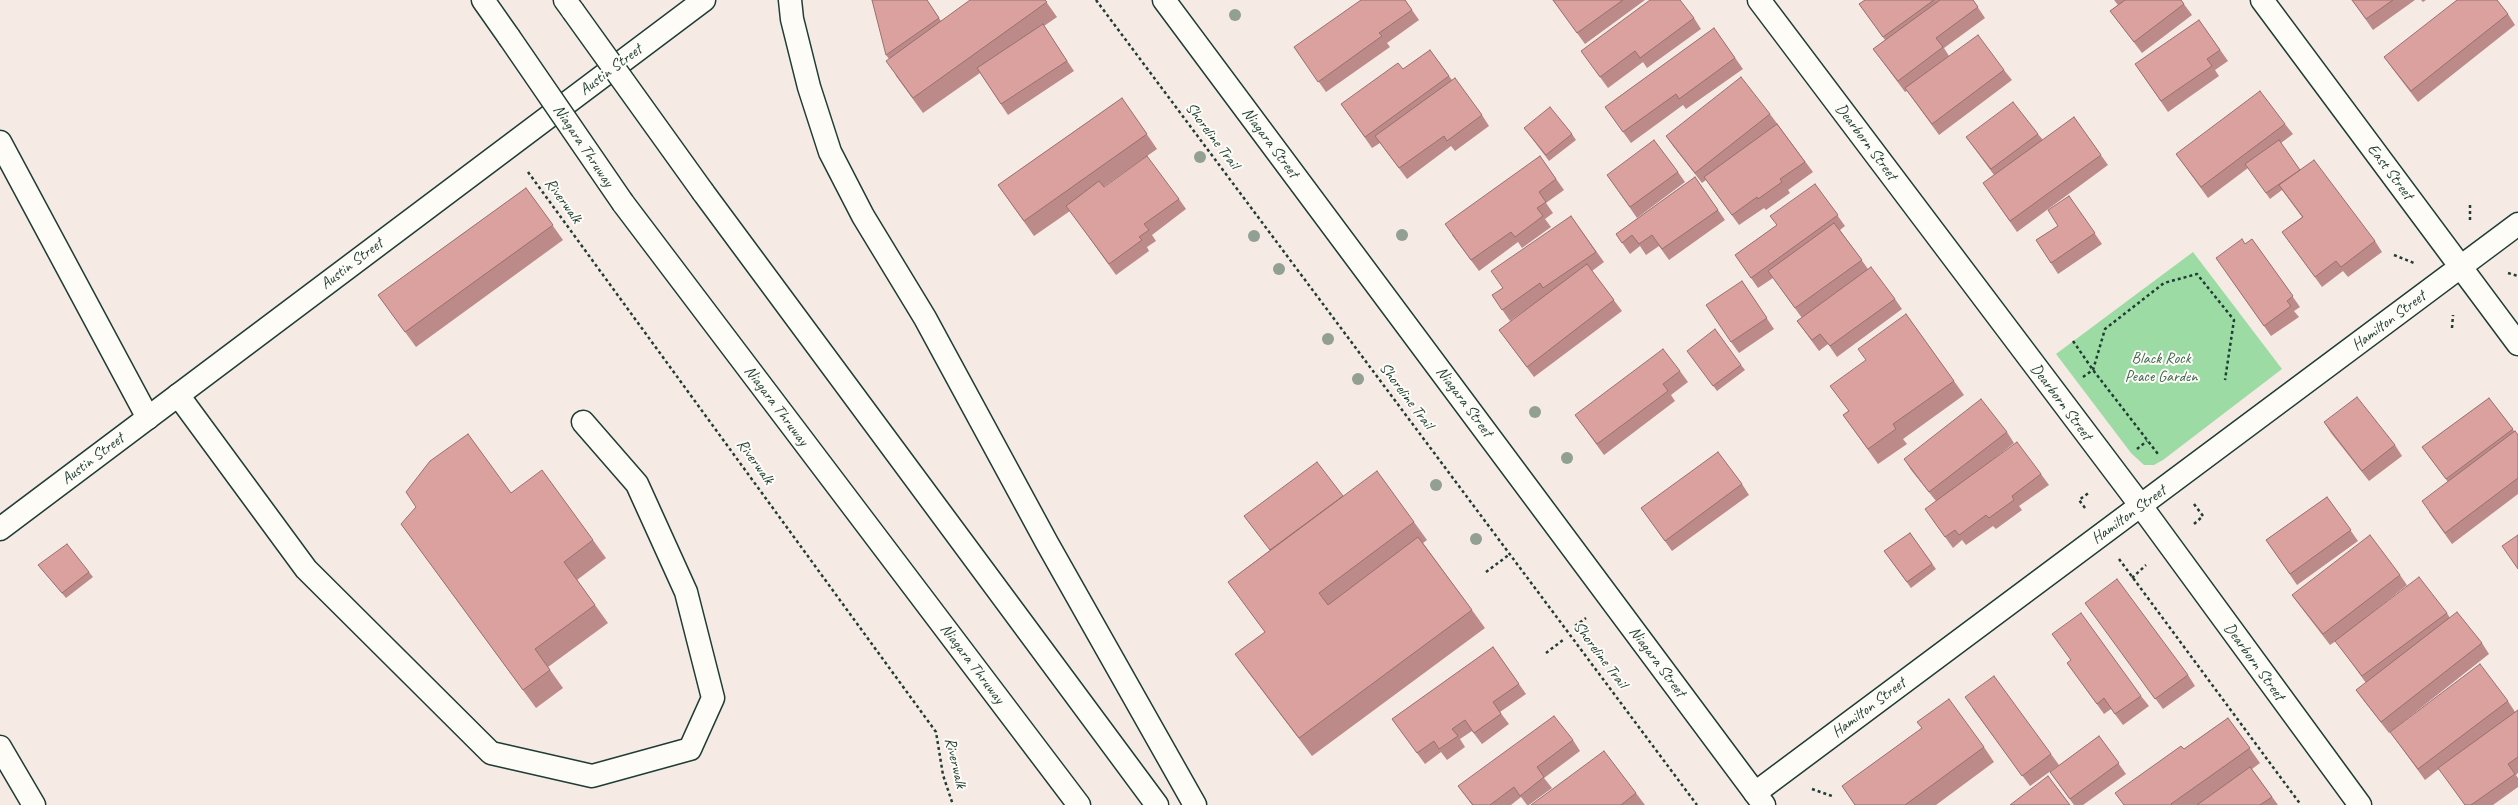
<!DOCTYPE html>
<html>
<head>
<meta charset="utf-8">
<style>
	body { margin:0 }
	canvas { display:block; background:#f6eae5 }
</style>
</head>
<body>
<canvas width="2518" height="805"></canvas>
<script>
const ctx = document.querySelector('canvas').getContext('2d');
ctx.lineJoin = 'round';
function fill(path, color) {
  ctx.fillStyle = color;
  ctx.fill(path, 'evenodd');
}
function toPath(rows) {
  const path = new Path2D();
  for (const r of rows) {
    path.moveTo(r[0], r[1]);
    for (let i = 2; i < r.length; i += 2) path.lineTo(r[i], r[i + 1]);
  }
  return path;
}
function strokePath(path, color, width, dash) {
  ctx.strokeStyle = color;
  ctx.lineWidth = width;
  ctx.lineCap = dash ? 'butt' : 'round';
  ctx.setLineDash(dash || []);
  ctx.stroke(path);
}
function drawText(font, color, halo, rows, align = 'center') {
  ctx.font = font + ' Caveat,sans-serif';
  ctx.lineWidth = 4;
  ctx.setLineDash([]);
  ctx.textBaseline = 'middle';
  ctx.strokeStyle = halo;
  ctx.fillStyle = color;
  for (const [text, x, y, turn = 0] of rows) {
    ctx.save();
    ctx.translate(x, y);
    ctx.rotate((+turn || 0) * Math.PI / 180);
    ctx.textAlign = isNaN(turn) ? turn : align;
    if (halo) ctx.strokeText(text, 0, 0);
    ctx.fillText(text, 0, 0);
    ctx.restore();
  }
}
fill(toPath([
	[2193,252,2282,369,2163,460,2154,465,2144,465,2131,453,2056,354]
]), '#9cdba3');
const lane = toPath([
	[0,142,148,418],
	[178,395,306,569,491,753,592,776,690,749,713,698,686,592,637,484,583,422],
	[0,747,34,805]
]);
const street = toPath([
	[1759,0,2141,506,2360,805],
	[2262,0,2518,344],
	[0,529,704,0],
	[1755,793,2518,224]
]);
const secondary = toPath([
	[1164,0,1764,805]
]);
const highway = toPath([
	[483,0,509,37],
	[565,0,573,11],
	[790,0,792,19,809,87,830,152,863,216,925,318,1047,543,1195,805],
	[703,192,1157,805],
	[623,203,1079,805]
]);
strokePath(lane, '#1f3d34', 25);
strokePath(street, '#1f3d34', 25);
strokePath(secondary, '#1f3d34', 25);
strokePath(highway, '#1f3d34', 25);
strokePath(toPath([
	[1096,0,1697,805],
	[528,172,936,732,943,775,953,805],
	[2470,220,2470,203],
	[2394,255,2414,263],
	[2508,273,2518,276],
	[2452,328,2453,315],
	[2073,341,2093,370,2158,454],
	[2083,377,2093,370,2105,329,2164,283,2197,274,2234,320,2225,380],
	[2137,449,2147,441],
	[2194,504,2203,516,2194,524],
	[2085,508,2079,500,2090,492],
	[2119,559,2301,805],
	[1486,572,1510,554],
	[2132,578,2146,565],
	[1575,626,1586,618],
	[1546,653,1563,640],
	[1812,789,1832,796]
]), '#1f3d34', 2.5, [3, 3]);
strokePath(lane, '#fdfcf7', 22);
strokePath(street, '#fdfcf7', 22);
strokePath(secondary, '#fdfcf7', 22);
strokePath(highway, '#fdfcf7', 22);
const highwayBridge = toPath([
	[573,11,703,192],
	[509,37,623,203]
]);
strokePath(highwayBridge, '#1f3d34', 25, []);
strokePath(highwayBridge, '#fdfcf7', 22);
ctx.fillStyle = '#91a093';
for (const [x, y] of [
	[1235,15],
	[1200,157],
	[1402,235],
	[1254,236],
	[1279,269],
	[1328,339],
	[1358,379],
	[1535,412],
	[1567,458],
	[1436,485],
	[1476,539]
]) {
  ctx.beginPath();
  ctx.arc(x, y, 6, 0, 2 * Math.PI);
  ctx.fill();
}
fill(toPath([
	[927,0,941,21,1045,0,1057,17,1044,26,1074,71,1008,115,980,73,923,113,896,76,889,59,886,55],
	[1405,0,1419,20,1387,43,1390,47,1326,92,1294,47],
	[1553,0,1645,0,1585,44],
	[1865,0,1973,0,1985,18,1944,48,1949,56,2004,70,2012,80,1939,135,1907,91,1905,92,1873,49,1885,40,1859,4],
	[2114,0,2181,0,2192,15,2142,53,2110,11,2118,5],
	[2352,0,2415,0,2373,30],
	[2421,0,2426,0,2423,2],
	[2508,14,2515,25,2418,102,2392,68,2384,57],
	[1694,18,1701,29,1647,68,1643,62,1608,88,1581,51],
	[2199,20,2228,61,2215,70,2219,76,2168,112,2135,64],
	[1714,28,1743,69,1686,109,1683,105,1631,143,1605,107],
	[1430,50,1452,80,1482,115,1489,126,1455,151,1451,146,1407,179,1380,143,1372,148,1341,104,1403,69],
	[1122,98,1157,149,1103,187,1179,199,1186,209,1152,235,1156,241,1147,247,1149,251,1116,275,1070,211,1034,236,998,185],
	[1770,114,1813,172,1788,190,1790,193,1766,210,1764,208,1739,225,1706,180,1702,183,1673,146,1666,136],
	[2074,117,2108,165,2017,232,1983,183,1994,175,1966,137,2038,134,2043,140],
	[2285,124,2293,134,2281,143,2300,170,2375,241,2382,252,2348,277,2343,271,2322,287,2282,232,2302,217,2282,190,2270,199,2248,168,2208,198,2176,154],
	[1524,128,1572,134,1576,140,1549,161],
	[1540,156,1564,190,1546,203,1553,213,1545,219,1551,227,1522,248,1518,242,1479,271,1452,235],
	[1678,172,1685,182,1637,218,1607,175],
	[1695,177,1725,220,1669,260,1659,246,1646,255,1640,246,1630,254,1616,234],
	[1815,184,1845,226,1840,230,1868,269,1895,299,1902,309,1837,357,1828,344,1819,351,1797,321,1802,318,1773,278,1758,288,1735,255,1777,225],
	[526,188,563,240,416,347,378,295],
	[2069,196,2102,244,2058,274,2036,240,2058,226],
	[1571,216,1604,262,1592,271,1622,311,1534,377,1499,330,1531,306,1510,321,1492,295,1503,288],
	[2252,239,2300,307,2294,311,2299,317,2271,336,2216,258,2245,244],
	[1742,281,1774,329,1739,353,1731,342],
	[1906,314,1964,395,1903,439,1907,444,1878,464,1843,415,1848,411,1866,360],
	[1691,356,1741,365,1745,370,1717,391],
	[1680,371,1688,382,1671,395,1675,401,1604,455,1575,415],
	[2489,398,2514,431,2518,435,2518,494,2452,544,2429,512,2448,482,2422,447],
	[2324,422,2395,445,2402,456,2369,481,2331,433],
	[2007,432,2014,443,1991,461,2041,474,2049,485,2019,506,2022,510,1996,529,1993,526,1966,545,1962,540,1953,548,1932,519,1936,501,1911,470,1904,459],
	[1742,484,1749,495,1672,551,1641,508],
	[511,493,593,540,606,558,577,580,608,623,548,667,563,688,536,708,401,524],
	[1343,496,1414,522,1427,540,1423,543,1472,610,1485,628,1312,756,1248,672,1235,654,1265,632,1228,582,1270,550,1244,516],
	[2327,497,2358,541,2297,585,2266,540],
	[1910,533,1936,569,1911,588,1884,551],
	[38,565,89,572,93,577,66,598],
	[2400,575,2407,585,2363,620,2447,613,2450,618,2482,643,2489,654,2389,733,2364,701,2356,690,2366,683,2336,641,2330,645,2300,606,2292,595],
	[2085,603,2188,675,2195,686,2163,709],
	[1493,647,1526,694,1500,712,1509,724,1482,744,1472,731,1460,739,1465,747,1447,760,1441,752,1425,764,1392,719],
	[2067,663,2141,696,2149,706,2123,725,2111,709,2104,714],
	[2508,701,2515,712,2499,724,2518,710,2518,773,2516,775,2518,778,2518,787,2493,805,2465,805,2439,769,2425,780,2390,732],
	[1972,708,2051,754,2059,765,2030,786],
	[2228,718,2260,763,2252,769,2278,805,2124,805,2184,749],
	[1917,722,1984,747,1994,762,1936,805,1855,805,1842,786,1922,728],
	[2099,736,2126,774,2083,805,2074,805,2050,772],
	[1573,740,1580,751,1544,778,1552,788,1529,805,1527,805,1521,797,1511,805,1472,805,1458,786],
	[1636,793,1645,805,1531,805]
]), '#bc8a89');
const building = toPath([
	[872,0,927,0,939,18,886,55,872,0],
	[970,0,1045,0,1047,2,913,98,886,61,970,0],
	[1361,0,1405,0,1412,10,1379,33,1382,36,1318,82,1294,47,1361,0],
	[1553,0,1623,0,1577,33,1553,0],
	[1650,0,1680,0,1694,18,1640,58,1635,51,1600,77,1581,51,1650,0],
	[1865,0,1934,0,1883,37,1859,4,1865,0],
	[1940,0,1973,0,1978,7,1936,38,1943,47,1898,81,1873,49,1940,0],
	[2125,0,2181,0,2184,4,2134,42,2110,11,2125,0],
	[2352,0,2393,0,2366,19,2352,0],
	[2457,0,2497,0,2508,14,2411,91,2384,57,2457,0],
	[2199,20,2220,50,2207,59,2212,66,2161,101,2135,64,2199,20],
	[1043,24,1067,61,1001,104,977,68,1043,24],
	[1714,28,1735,58,1679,99,1676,94,1623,132,1605,107,1714,28],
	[1978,35,2004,70,1932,124,1905,88,1978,35],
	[1430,50,1449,76,1365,137,1341,104,1398,63,1403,69,1430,50],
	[1741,77,1770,114,1695,173,1666,136,1741,77],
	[1455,78,1482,115,1447,141,1444,136,1399,168,1375,136,1455,78],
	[2260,91,2285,124,2201,187,2176,154,2260,91],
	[1122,98,1147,134,1024,221,998,185,1122,98],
	[2013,102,2038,134,1991,169,1966,137,2013,102],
	[1550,107,1572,134,1546,155,1524,128,1550,107],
	[2074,117,2101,155,2010,221,1983,183,2074,117],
	[1777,124,1805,162,1780,179,1782,182,1758,199,1757,197,1732,215,1704,177,1777,124],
	[1654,140,1678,172,1630,207,1607,175,1654,140],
	[2279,140,2300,170,2266,193,2245,164,2279,140],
	[1147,156,1179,199,1144,224,1149,230,1139,237,1142,240,1109,264,1066,206,1099,181,1104,187,1147,156],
	[1540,156,1556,179,1539,192,1546,202,1537,208,1543,216,1515,237,1511,232,1471,260,1445,224,1540,156],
	[2314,160,2375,241,2341,267,2336,261,2315,277,2282,232,2303,217,2279,185,2314,160],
	[1695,177,1718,210,1662,249,1652,235,1639,244,1632,235,1622,243,1616,234,1695,177],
	[1815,184,1838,215,1751,278,1735,255,1777,225,1770,216,1815,184],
	[526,188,553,225,405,332,378,295,526,188],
	[2069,196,2095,233,2051,263,2036,240,2058,226,2048,210,2069,196],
	[1571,216,1596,252,1543,288,1540,283,1502,310,1492,295,1503,288,1491,271,1571,216],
	[1834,223,1862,260,1795,308,1768,271,1834,223],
	[2242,239,2245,244,2252,239,2293,296,2287,301,2291,306,2264,326,2216,258,2242,239],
	[1587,264,1614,300,1527,367,1499,330,1587,264],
	[1871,267,1895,299,1830,346,1820,334,1812,340,1797,321,1871,267],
	[1742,281,1767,318,1731,342,1706,305,1742,281],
	[1906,314,1954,381,1893,424,1896,429,1868,449,1843,415,1849,411,1830,386,1866,360,1858,349,1906,314],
	[1715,329,1741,365,1713,386,1687,351,1715,329],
	[1663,349,1680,371,1663,384,1668,391,1597,444,1575,415,1663,349],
	[2357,397,2395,445,2362,471,2324,422,2357,397],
	[2489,398,2513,429,2446,479,2422,447,2489,398],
	[1981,399,2007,432,1929,492,1904,459,1981,399],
	[2515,431,2518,435,2518,478,2445,533,2422,501,2515,431],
	[468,434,511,493,542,470,593,540,564,562,595,605,535,649,550,670,523,690,401,524,416,507,406,492,430,461,468,434],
	[2017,442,2041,474,2012,496,2014,500,1989,518,1986,515,1959,535,1955,530,1945,537,1925,509,2017,442],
	[1718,452,1742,484,1665,541,1641,508,1718,452],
	[1317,462,1343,496,1270,550,1244,516,1317,462],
	[1377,471,1414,522,1319,593,1328,605,1418,537,1472,610,1299,738,1235,654,1265,632,1228,582,1377,471],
	[2327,497,2351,530,2290,574,2266,540,2327,497],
	[1910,533,1932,564,1907,582,1884,551,1910,533],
	[2370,535,2400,575,2323,634,2292,595,2370,535],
	[2518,535,2518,569,2502,546,2518,535],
	[67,544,89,572,62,593,38,565,67,544],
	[2419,577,2447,613,2362,676,2335,641,2419,577],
	[2117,579,2188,675,2155,699,2085,603,2117,579],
	[2457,612,2482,643,2381,722,2356,690,2457,612],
	[2081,613,2141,696,2115,714,2104,698,2097,704,2067,663,2071,660,2052,634,2081,613],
	[1493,647,1519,684,1493,702,1501,714,1474,733,1465,720,1452,729,1458,736,1439,749,1434,741,1417,753,1392,719,1493,647],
	[2480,664,2508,701,2418,769,2390,732,2480,664],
	[1994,676,2051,754,2022,776,1965,697,1994,676],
	[1949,699,1984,747,1905,805,1855,805,1842,786,1922,728,1917,722,1949,699],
	[2518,710,2518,757,2508,764,2515,774,2471,805,2465,805,2438,768,2518,710],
	[1554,716,1573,740,1537,767,1544,777,1520,796,1514,787,1490,805,1473,805,1458,786,1554,716],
	[2228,718,2250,748,2171,804,2172,805,2124,805,2115,793,2181,746,2184,749,2228,718],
	[2099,736,2119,763,2070,799,2050,772,2099,736],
	[1604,751,1636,793,1621,805,1531,805,1604,751],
	[2250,767,2272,797,2260,805,2197,805,2250,767],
	[2048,776,2070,805,2010,805,2048,776]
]);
fill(building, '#dba19f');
strokePath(building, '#99716f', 1);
drawText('16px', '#1f3d34', '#fdfcf7', [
	["Austin Street",611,70,-37],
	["Shoreline Trail",1212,136,53],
	["Dearborn Street",1866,142,53],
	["Niagara Street",1270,143,53],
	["Niagara Thruway",583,146,56],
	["East Street",2390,172,53],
	["Riverwalk",563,201,54],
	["Austin Street",352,264,-37],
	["Hamilton Street",2389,321,-37],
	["Shoreline Trail",1406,396,53],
	["Niagara Street",1464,402,53],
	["Dearborn Street",2061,402,53],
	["Niagara Thruway",776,406,53],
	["Austin Street",93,459,-37],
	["Riverwalk",755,462,54],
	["Hamilton Street",2129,515,-36],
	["Shoreline Trail",1600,655,53],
	["Niagara Street",1657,662,53],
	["Dearborn Street",2254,662,54],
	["Niagara Thruway",972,664,53],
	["Hamilton Street",1869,708,-37],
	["Riverwalk",955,763,77]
]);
drawText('16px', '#3e6450', '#fdfcf7', [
	["Black Rock",2161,359],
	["Peace Garden",2161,377]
]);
</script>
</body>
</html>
